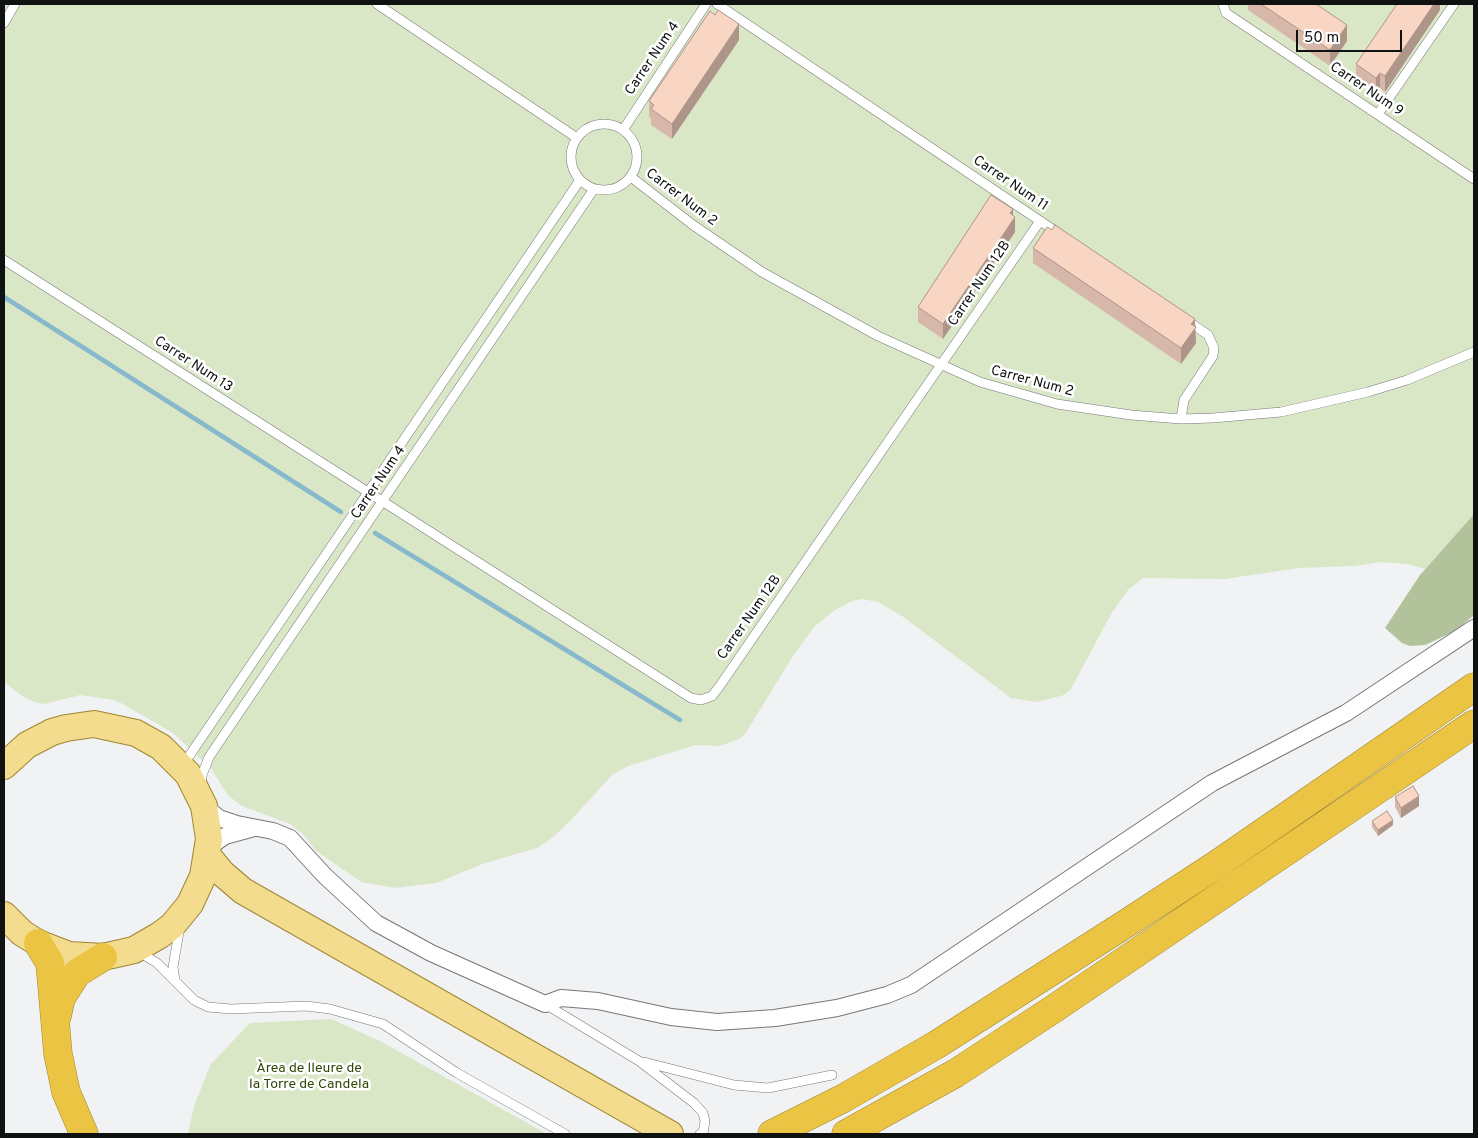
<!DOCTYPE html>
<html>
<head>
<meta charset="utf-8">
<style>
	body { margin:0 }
	#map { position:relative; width:1478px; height:1138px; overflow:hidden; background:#f0f2f4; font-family:Overpass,sans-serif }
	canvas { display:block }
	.frame { position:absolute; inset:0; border:5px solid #101111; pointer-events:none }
	.scale { position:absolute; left:1296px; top:30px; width:106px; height:22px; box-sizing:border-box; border:2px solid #101111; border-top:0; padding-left:6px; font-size:15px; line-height:18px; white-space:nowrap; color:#101111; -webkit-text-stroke:4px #fff; paint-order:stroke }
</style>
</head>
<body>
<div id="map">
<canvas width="1478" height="1138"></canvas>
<div class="frame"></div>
<div class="scale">50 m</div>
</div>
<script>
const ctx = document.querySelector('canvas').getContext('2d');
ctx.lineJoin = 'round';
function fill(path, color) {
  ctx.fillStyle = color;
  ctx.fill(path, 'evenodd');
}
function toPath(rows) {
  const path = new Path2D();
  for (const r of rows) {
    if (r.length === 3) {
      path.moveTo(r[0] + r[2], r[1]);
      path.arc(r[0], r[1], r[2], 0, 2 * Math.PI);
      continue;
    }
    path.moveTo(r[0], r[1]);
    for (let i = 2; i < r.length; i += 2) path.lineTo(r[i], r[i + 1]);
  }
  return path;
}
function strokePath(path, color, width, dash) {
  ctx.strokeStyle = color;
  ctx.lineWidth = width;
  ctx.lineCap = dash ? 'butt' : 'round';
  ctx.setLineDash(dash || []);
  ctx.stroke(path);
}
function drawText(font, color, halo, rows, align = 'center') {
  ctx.font = font + ' Overpass,sans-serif';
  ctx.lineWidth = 5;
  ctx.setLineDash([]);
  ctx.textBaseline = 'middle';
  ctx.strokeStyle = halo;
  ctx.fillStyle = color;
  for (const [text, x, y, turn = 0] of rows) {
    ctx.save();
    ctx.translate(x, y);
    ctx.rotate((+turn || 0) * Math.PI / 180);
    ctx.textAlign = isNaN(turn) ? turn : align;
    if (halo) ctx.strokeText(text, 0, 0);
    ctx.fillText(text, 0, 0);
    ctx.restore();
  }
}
fill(toPath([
	[4,4,1474,4,1474,514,1425,569,1407,564,1382,562,1354,566,1300,568,1224,579,1143,578,1128,590,1111,614,1071,689,1064,695,1037,702,1011,698,902,616,878,602,862,599,852,601,835,610,815,626,793,656,745,734,739,739,720,746,696,745,628,766,612,775,572,819,552,838,537,848,485,863,436,883,395,888,361,882,315,850,305,836,290,824,242,806,234,800,227,794,212,770,173,733,123,704,114,700,80,695,45,704,37,703,22,696,4,682],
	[331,1019,380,1041,547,1134,188,1134,194,1106,211,1064,250,1023]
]), '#d9e7c6');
fill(toPath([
	[1474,514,1474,615,1455,631,1425,645,1410,646,1402,643,1385,628,1420,575]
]), '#b2c39b');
strokePath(toPath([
	[4,297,341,512],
	[375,533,680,720]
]), '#88b8cb', 4.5);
const lane = toPath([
	[377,4,577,138],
	[717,4,1061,235],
	[1223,4,1226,13,1474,179],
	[4,23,15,4],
	[1378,114,1454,4],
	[604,157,33],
	[623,130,706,4],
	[631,177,693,225,762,272,878,336,980,382,1057,404,1131,415,1181,419,1213,418,1281,412,1368,392,1407,380,1474,352],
	[4,260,691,698,701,700,712,696,719,687,1040,221],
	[1181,419,1184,400,1213,356,1214,348,1208,335,1185,319],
	[183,765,580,180],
	[201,785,202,775,209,757,594,189],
	[139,952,157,963,194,1000,208,1007,231,1009,306,1006,330,1009,383,1024,457,1073,565,1134],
	[175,980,173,967,180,926],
	[545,1004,639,1061,694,1103,703,1113,705,1121,703,1133,700,1134],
	[644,1062,734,1085,768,1088,832,1075]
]);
const street = toPath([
	[204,806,219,818,237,824,273,831,290,838,325,876,376,923,431,953,545,1004,561,998,598,1001,671,1017,717,1022,775,1018,837,1008,887,995,911,985,1212,783,1346,713,1474,628],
	[209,847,225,836,254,828]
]);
const primary = toPath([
	[4,766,27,745,52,732,66,728,94,724,136,733,161,747,188,774,204,806,209,839,203,876,190,904,172,926,160,935,134,950,103,957,69,955,38,943,22,933,4,915],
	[208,856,222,873,243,891,670,1134]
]);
const highway = toPath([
	[38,943,50,963,58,1054,66,1092,84,1134],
	[57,1016,61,998,77,973,103,957],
	[772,1134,842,1099,936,1045,1127,923,1216,865,1474,687],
	[846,1134,956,1073,1055,1008,1474,724]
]);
strokePath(lane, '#767779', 10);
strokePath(street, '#767779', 18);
strokePath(primary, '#9e8532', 28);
strokePath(highway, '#9e8532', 29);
strokePath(lane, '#fff', 9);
strokePath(street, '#fff', 16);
strokePath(primary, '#f3dc8e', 26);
strokePath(highway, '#ebc443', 28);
fill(toPath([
	[1248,4,1316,4,1347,41,1330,66,1248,10],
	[1440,4,1440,10,1385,92,1380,88,1376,93,1356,79,1356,64],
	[739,40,672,139,651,125,651,118,649,117,649,101],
	[1013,215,1015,232,943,339,918,322,918,307],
	[1033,248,1196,343,1181,364,1033,263],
	[1395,797,1419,806,1401,818,1395,807],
	[1372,821,1393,825,1378,836,1372,827]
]), '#d6b7a9');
fill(toPath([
	[1434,4,1440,4,1440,10,1385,92,1385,76],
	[739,24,739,40,672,139,672,124],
	[1347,25,1347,41,1330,66,1330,50],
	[1380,73,1380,88,1376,93,1376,78],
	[1013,209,1013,221,1015,217,1015,232,943,339,943,324],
	[1195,319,1196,343,1181,364,1181,348,1191,324],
	[1419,796,1419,806,1401,818,1401,808],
	[1393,820,1393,825,1378,836,1378,830]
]), '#ae9589');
const building = toPath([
	[1261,4,1316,4,1347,25,1330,50,1261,4],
	[1397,4,1434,4,1385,76,1380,73,1376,78,1356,64,1397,4],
	[718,10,739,24,672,124,651,109,654,105,649,101,710,11,715,15,718,10],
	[991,195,1013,209,1010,213,1015,217,943,324,918,307,991,195],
	[1055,225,1195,319,1191,324,1196,327,1181,348,1033,248,1047,227,1052,230,1055,225],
	[1413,786,1419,796,1401,808,1395,797,1413,786],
	[1387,811,1393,820,1378,830,1372,821,1387,811]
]);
fill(building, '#f9d5c4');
strokePath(building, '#ae9589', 1);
drawText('14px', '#101111', '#fff', [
	["Carrer Num 4",653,59,-56],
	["Carrer Num 9",1366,90,34],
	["Carrer Num 11",1010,184,34],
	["Carrer Num 2",681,198,37],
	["Carrer Num 12B",980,284,-56],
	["Carrer Num 13",193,365,33],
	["Carrer Num 2",1032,382,15],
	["Carrer Num 4",379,483,-56],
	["Carrer Num 12B",750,618,-55]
]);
drawText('14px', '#344707', '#fff', [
	["Àrea de lleure de",309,1069],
	["la Torre de Candela",309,1085]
]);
</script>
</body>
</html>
